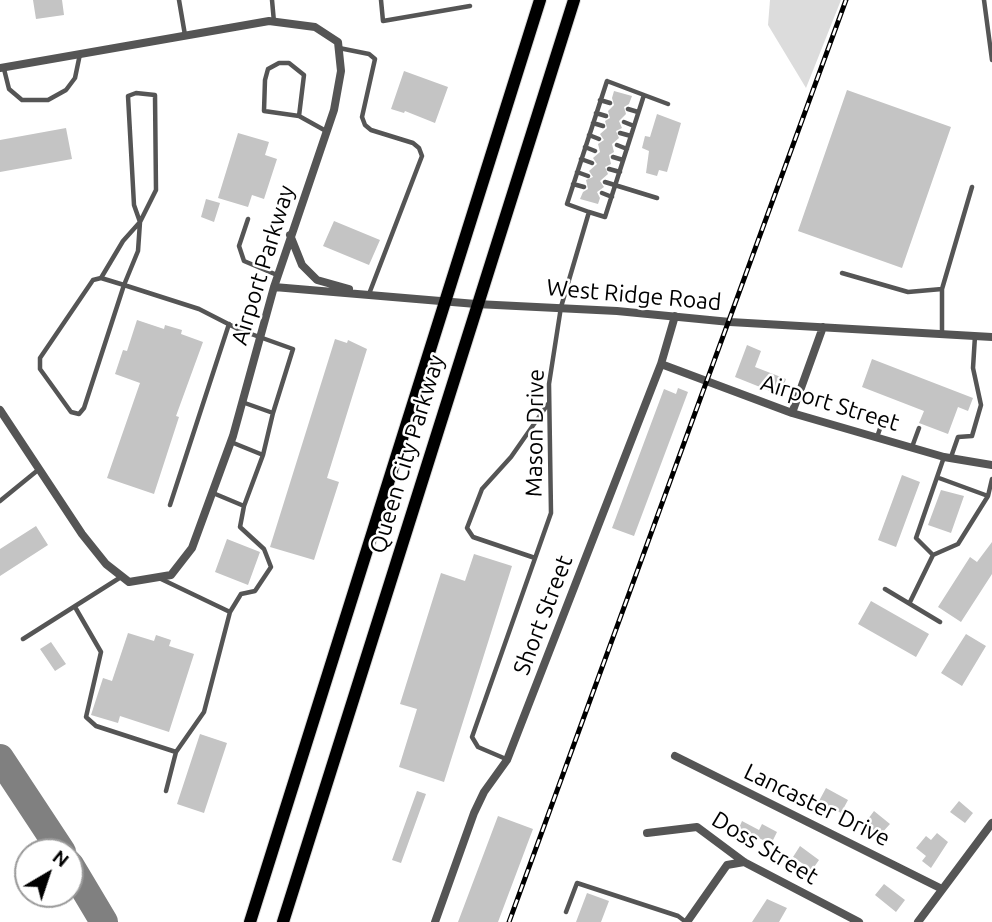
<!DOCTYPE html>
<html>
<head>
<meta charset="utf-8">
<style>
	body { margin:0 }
	#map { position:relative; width:992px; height:922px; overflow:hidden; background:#fff; font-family:Ubuntu,sans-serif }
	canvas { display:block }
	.north { position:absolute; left:14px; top:838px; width:70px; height:70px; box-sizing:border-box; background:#fff; border:2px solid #999; border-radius:50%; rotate:39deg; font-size:19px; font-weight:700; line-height:28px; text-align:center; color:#000 }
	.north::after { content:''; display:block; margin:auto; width:24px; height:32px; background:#000; clip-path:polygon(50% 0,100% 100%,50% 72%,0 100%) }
</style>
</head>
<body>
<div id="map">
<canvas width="992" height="922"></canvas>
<div class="north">N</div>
</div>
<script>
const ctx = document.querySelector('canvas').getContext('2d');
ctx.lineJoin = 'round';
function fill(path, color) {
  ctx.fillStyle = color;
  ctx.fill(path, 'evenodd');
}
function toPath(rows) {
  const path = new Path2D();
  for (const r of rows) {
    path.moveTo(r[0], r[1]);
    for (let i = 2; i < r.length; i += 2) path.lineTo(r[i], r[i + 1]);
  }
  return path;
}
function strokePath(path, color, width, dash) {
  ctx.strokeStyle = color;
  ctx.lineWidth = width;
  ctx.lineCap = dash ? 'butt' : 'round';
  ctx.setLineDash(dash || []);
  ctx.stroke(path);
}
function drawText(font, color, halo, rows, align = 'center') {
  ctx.font = font + ' Ubuntu,sans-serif';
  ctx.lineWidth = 5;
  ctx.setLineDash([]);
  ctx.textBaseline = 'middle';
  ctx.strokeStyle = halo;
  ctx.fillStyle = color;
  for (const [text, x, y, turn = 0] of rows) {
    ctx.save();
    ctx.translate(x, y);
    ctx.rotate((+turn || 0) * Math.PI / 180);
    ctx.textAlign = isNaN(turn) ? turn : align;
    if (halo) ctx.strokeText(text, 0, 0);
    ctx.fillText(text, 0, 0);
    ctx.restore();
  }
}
fill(toPath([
	[770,0,841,0,806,88,768,25]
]), '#dcdcdc');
strokePath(toPath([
	[0,758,62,852],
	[70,865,104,922]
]), '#808080', 28);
fill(toPath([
	[33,0,62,0,64,15,36,19],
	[404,71,448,87,435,123,405,111,404,113,391,109],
	[847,90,951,127,902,268,798,231],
	[614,91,632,96,629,104,624,107,626,114,619,121,622,128,616,131,619,138,612,144,614,152,609,155,611,164,605,167,608,174,600,181,604,187,597,192,600,198,598,204,580,199,583,192,588,189,586,180,593,177,589,171,597,164,593,158,600,152,598,144,604,140,600,134,607,128,605,121,610,118,608,111,614,105,612,98],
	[657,114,681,123,667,172,659,170,657,176,646,173,649,151,642,148,645,136,650,137],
	[66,128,72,159,0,172,0,140],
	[238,133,269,142,265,155,277,159,264,199,252,195,248,207,218,198],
	[206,199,220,203,214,222,201,217],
	[334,221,380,240,369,265,323,246],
	[137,320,164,329,165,325,182,330,181,334,203,342,176,416,179,417,154,494,107,478,140,383,115,374,123,350,127,351],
	[335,339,347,343,348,340,367,349,327,478,339,482,314,560,270,547],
	[747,345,761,351,755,367,786,379,780,395,735,377],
	[872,359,973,398,968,411,958,407,948,434,919,423,924,411,862,387],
	[678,388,688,392,634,536,612,528,664,389,676,394],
	[902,475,920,482,896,547,878,540],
	[941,490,964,496,951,533,928,525],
	[36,526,48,545,0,576,0,549],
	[227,539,260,552,248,585,215,572],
	[992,542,992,574,961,622,938,607,970,557,977,562],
	[474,554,512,566,444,782,399,767,417,709,400,704,441,573,465,581],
	[871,601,929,634,916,657,858,624],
	[128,633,154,641,156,635,171,640,169,646,194,654,169,732,120,716,118,723,91,715,103,678,112,681],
	[966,634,986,646,962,686,941,673],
	[51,642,66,664,55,671,40,649],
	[200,734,227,743,204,813,177,804],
	[826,788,848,800,841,813,819,801],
	[417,791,426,794,401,863,392,860],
	[959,801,973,813,965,823,950,812],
	[874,811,890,824,880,835,865,823],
	[498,816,533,829,498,922,458,922],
	[742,821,759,830,762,824,777,832,771,844,739,828],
	[937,833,948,842,931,868,922,861,926,856,916,848,926,836,931,840],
	[800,846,819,860,812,870,793,857],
	[884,884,905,900,896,912,875,895],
	[587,893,609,901,601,922,576,922],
	[767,899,787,908,779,922,752,922]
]), '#c4c4c4');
const primary = toPath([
	[250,922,540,0],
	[283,922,574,0]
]);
strokePath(primary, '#dbdbdb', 14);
strokePath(toPath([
	[179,0,185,35],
	[272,0,274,22],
	[381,0,383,21,470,6],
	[984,0,992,60],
	[339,48,369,54,375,59,362,117,365,125,371,130,413,143,419,148,422,156,369,294],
	[4,69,9,89,22,100,48,100,66,90,75,78,80,54],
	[644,95,668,104],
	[600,100,610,103],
	[628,109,638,112],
	[596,113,606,116],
	[299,116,304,75,289,63,279,63,268,69,265,80,264,111,299,116,326,131],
	[624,122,634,126],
	[593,123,603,126],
	[620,133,631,136],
	[589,135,599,139],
	[617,145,627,149],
	[585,147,595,151],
	[613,157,623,160],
	[581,159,592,163],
	[609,169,620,172],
	[577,172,588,176],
	[605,182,657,198],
	[573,184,584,187],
	[602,193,612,197],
	[248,219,239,246,244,261,277,275],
	[842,273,908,292,942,289],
	[101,278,123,241,140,222,134,205,128,96,136,93,155,95,156,190,140,222,138,251,124,285,84,408,79,414,71,412,40,369,40,358,93,280,101,278,124,285,199,309,240,330,293,349,273,413],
	[942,333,942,289,972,187],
	[242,402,273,413,263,455],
	[877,437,883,420],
	[231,442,263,455,244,506],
	[912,447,919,428],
	[951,457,958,437,972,436,981,405,973,368,975,336],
	[939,478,988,496],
	[213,493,244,506,240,527,264,549,271,567,255,591,241,594,230,612],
	[0,501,38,470],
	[170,505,229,324],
	[933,555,916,538,944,457],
	[535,558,473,537,467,528,482,489,511,457,548,404],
	[159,578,230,612,204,712,176,752,166,791],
	[885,589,940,622],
	[910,602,933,555,958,544,988,496,992,479],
	[75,607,101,652,86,717,96,726,176,752],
	[23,639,121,577],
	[506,759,478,747,472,737,551,513,549,384,561,307,589,212,567,204,607,81,644,95,605,217,589,212],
	[566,912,577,883,678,916,686,922]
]), '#555', 4.5);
strokePath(toPath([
	[0,68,269,21,315,27,338,42,341,71,334,110,274,287,233,436,192,548,171,575,129,582,106,564,82,534,0,410],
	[290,235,302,265,317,280,349,289],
	[274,287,476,304,617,311,730,322,992,337],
	[661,364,792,413,944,457,992,465],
	[792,413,823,327],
	[675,756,942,889],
	[647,833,697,827,744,862,859,922],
	[435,922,474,813,484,792,507,760,661,364,675,316],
	[687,922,727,865,744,862],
	[918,922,992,823]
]), '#555', 8);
strokePath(primary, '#000', 12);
const rail = toPath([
	[509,922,846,0]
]);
strokePath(rail, '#000', 5);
strokePath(rail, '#fff', 2.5, [8]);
drawText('23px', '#000', '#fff', [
	["Airport Parkway",263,265,-73],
	["West Ridge Road",634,295,5],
	["Airport Street",830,403,17],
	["Mason Drive",535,433,-89],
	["Queen City Parkway",407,454,-73],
	["Short Street",543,615,-69],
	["Lancaster Drive",817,805,26],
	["Doss Street",765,848,31]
]);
</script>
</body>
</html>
